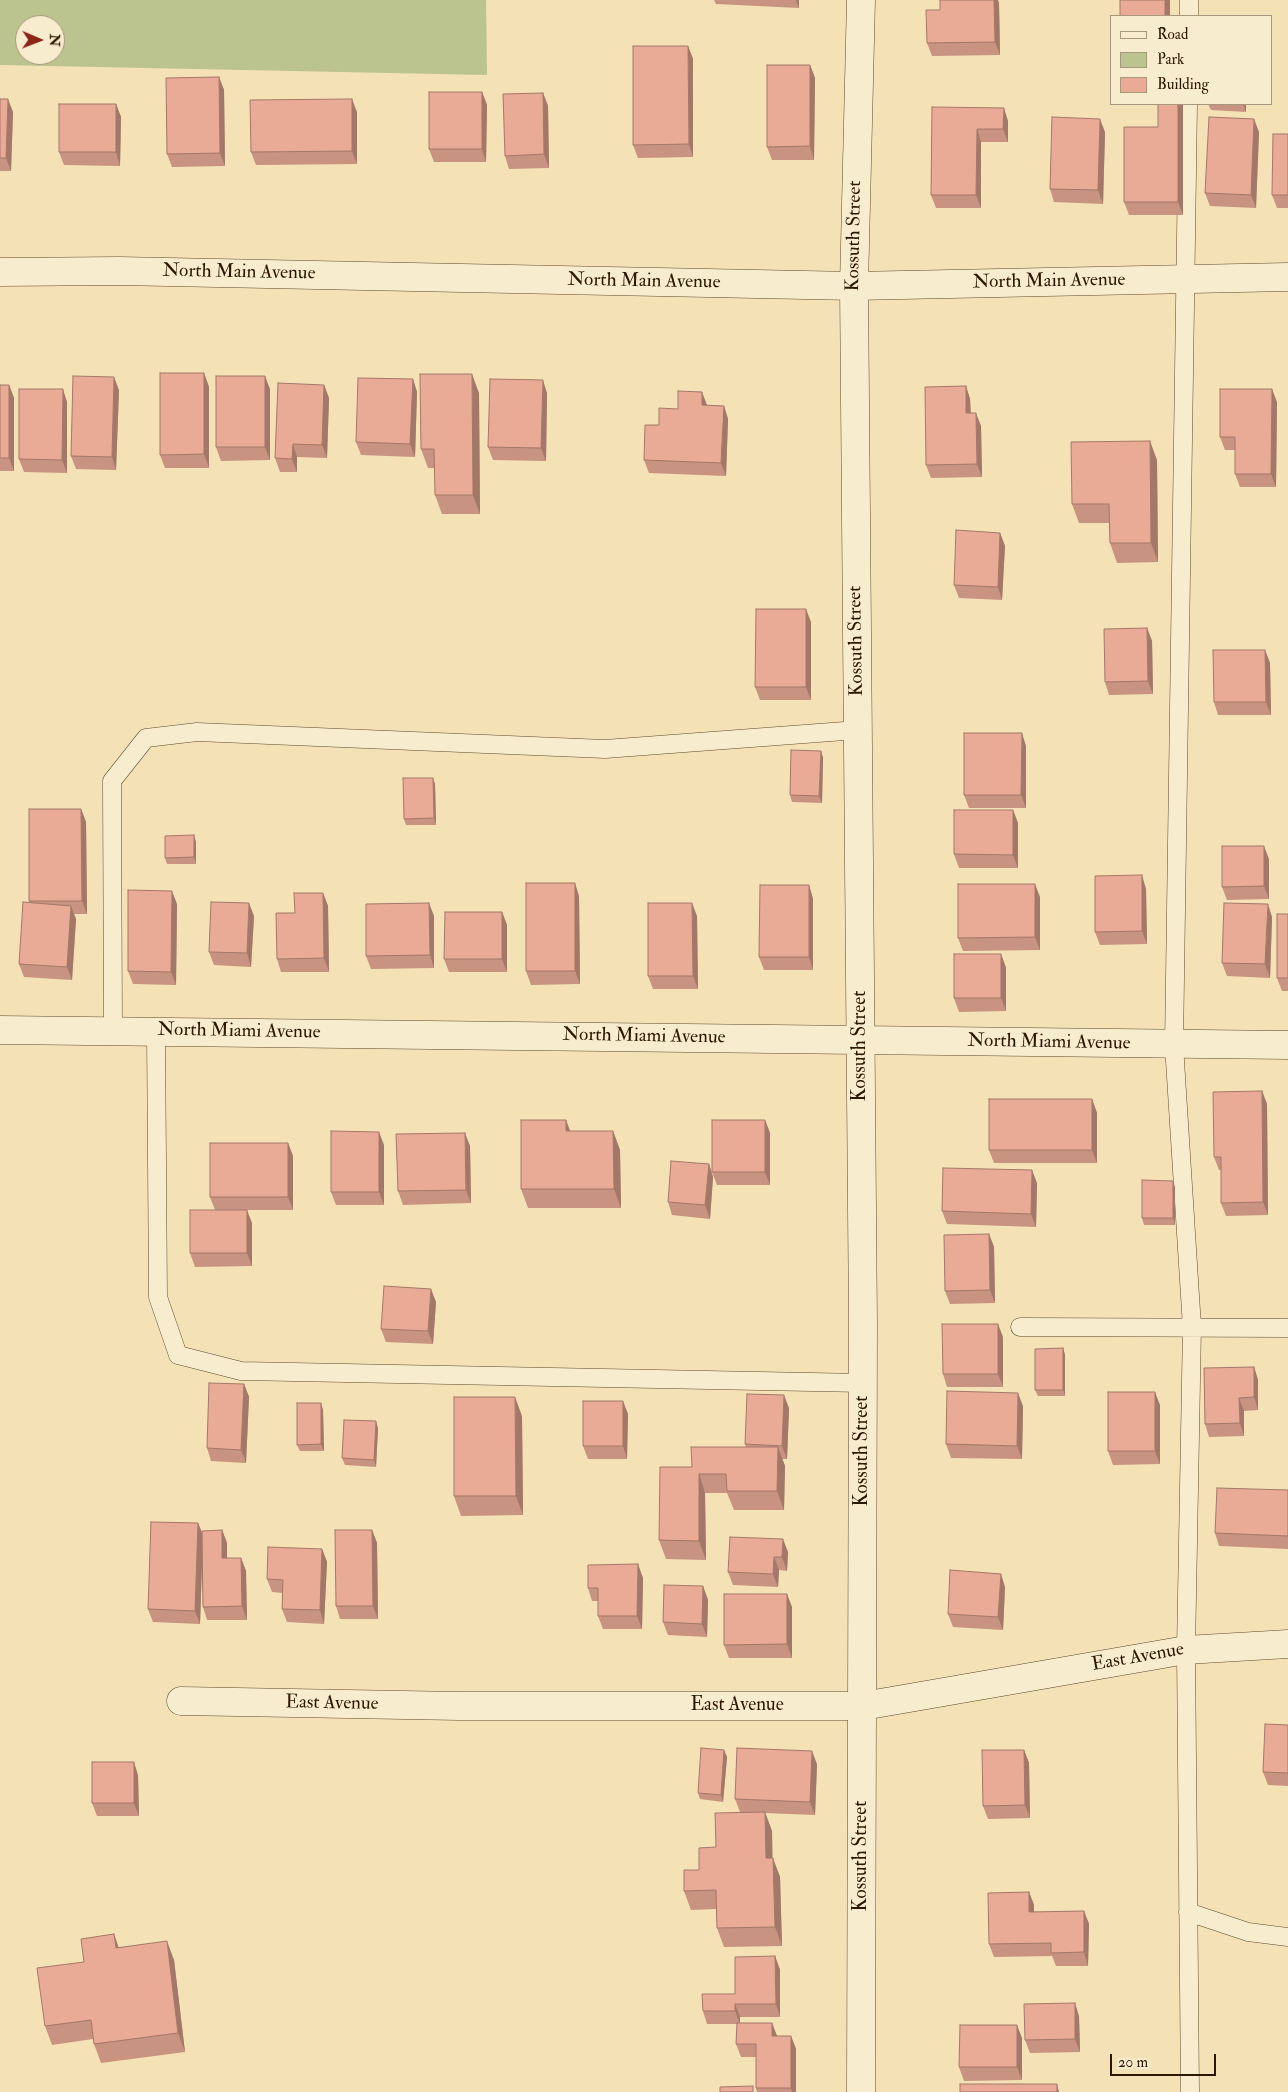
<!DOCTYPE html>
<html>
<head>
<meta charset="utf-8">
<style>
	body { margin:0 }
	#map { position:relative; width:1288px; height:2092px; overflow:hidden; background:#f4e1b5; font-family:"IM FELL Double Pica",serif }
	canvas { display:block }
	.legend { position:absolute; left:1110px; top:15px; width:162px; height:90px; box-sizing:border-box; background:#f8eccf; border:1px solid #a6977d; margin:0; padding:6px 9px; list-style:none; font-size:15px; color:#2c1701 }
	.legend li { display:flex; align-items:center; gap:10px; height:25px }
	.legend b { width:25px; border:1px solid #a6977d }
	.north { position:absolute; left:15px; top:15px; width:50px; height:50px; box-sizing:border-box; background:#f8eccf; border:1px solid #a6977d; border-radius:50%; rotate:91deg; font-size:14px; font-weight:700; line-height:20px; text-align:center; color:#2c1701 }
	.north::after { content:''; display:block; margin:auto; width:18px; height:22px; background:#8f2418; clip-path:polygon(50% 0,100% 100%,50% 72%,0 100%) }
	.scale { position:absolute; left:1110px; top:2054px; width:106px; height:22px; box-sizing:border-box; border:2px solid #2c1701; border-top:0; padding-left:6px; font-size:15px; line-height:18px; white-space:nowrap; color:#2c1701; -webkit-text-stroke:4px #f8eccf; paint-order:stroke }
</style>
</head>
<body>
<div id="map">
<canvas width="1288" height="2092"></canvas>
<ul class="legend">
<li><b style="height:6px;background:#f8eccf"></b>Road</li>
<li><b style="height:14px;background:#bbc38e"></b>Park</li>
<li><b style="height:14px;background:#e9ab96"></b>Building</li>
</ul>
<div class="north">N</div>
<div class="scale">20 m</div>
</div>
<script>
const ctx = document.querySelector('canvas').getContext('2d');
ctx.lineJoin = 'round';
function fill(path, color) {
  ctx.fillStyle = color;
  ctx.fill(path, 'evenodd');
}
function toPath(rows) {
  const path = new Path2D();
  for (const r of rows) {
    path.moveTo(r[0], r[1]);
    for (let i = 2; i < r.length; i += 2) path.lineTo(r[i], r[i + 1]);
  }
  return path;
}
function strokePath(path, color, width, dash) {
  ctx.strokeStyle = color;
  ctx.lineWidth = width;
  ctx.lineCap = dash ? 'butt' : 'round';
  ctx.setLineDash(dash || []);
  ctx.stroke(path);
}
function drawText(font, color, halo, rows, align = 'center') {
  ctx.font = font + ' "IM FELL Double Pica",serif';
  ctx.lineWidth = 5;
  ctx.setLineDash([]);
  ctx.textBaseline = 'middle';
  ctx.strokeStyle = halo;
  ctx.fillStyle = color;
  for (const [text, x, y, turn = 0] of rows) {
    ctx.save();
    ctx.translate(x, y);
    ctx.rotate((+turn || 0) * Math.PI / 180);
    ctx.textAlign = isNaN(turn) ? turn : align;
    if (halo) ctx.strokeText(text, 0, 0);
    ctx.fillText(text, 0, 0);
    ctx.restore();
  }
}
fill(toPath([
	[0,0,486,0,487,75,0,65],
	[25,25,55,25,55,55,25,55]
]), '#bbc38e');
const service = toPath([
	[1189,16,1189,0],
	[1188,104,1174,1045,1192,1327,1186,1650,1190,2092],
	[113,1031,112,781,146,738,197,732,605,749,858,730],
	[156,1031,158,1297,178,1355,241,1371,863,1383],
	[1020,1327,1288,1328],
	[1188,1912,1248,1932,1288,1937]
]);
const minor = toPath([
	[861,0,854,286,863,1323,861,2092],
	[0,272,119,271,854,286,1288,277],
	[0,1030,1288,1045],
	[181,1701,459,1706,863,1706,1186,1650,1288,1644]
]);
strokePath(service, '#5e4a2e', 19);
strokePath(minor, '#5e4a2e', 29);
strokePath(service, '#f8eccf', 18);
strokePath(minor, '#f8eccf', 28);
fill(toPath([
	[714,0,799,0,799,8,716,4],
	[999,3,1000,55,932,56,927,43,940,10],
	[688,46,693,59,693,157,638,158,633,145],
	[810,65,815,78,814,160,772,160,767,147],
	[219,77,224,90,225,166,172,167,167,154],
	[482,92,487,105,486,162,434,162,429,149],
	[543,93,548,106,549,168,509,169,505,156],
	[0,99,13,112,11,171,0,171],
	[116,104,121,117,120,166,64,165,59,152],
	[1158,104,1183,104,1183,215,1129,215,1124,202,1158,127],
	[1208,104,1246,104,1246,112,1211,110],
	[932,107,1008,121,1008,142,981,142,981,208,936,208,931,195],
	[357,112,357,164,256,165,251,152],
	[1105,132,1103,204,1054,202,1050,189],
	[1259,132,1256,208,1210,206,1205,193],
	[1288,134,1288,208,1277,208,1272,195],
	[204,373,209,387,209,468,165,468,160,455],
	[413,379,417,392,415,457,361,455,356,442],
	[0,385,9,385,14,398,14,471,0,471],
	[324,385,329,398,327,458,297,457,297,472,280,472,275,458],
	[966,386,970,399,971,413,981,426,982,477,931,478,926,465],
	[270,389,270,460,221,461,216,447],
	[119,390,116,470,76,469,71,456],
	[479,393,480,514,442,514,435,495,435,468,428,468,421,449],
	[547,393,546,461,493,460,488,447],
	[67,402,67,473,24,472,19,459],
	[1277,402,1276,487,1240,487,1235,474,1235,450,1225,450,1220,437],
	[707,405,724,406,728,419,726,476,649,473,644,460,659,425,678,409],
	[1157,460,1158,562,1117,563,1110,543,1109,523,1079,523,1072,504],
	[1000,533,1005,546,1002,600,959,598,954,585],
	[811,622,811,700,760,700,755,687],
	[1147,628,1152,641,1153,694,1109,695,1105,682],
	[1265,650,1270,663,1271,715,1218,715,1214,702],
	[1026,746,1026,808,969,808,964,795],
	[821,751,823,758,822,803,792,802,790,795],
	[435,784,436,825,406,825,404,819],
	[81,809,86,822,87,914,74,914,76,919,72,980,24,977,19,964,29,903,29,901],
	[1013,810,1018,823,1018,868,959,868,954,854],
	[196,842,196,864,167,864,165,858],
	[1269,859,1269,899,1227,900,1222,887],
	[809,885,813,899,813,970,764,970,759,957],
	[1146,889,1147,944,1100,945,1095,932],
	[323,893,328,906,329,972,281,972,277,959,295,913],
	[579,896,580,984,531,985,526,971],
	[1040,897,1040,950,963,951,958,938],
	[177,904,176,985,133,984,128,971],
	[502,912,507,925,507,972,449,972,444,959],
	[1288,914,1288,991,1282,991,1277,978],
	[254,916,251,967,214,965,209,952],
	[434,916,434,968,371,969,366,956],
	[697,916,698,989,653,989,648,976],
	[1272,917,1270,978,1227,976,1222,963],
	[1001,954,1006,968,1006,1011,959,1012,954,998],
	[1262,1091,1267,1104,1268,1215,1226,1216,1221,1203,1221,1170,1219,1170,1214,1157],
	[1092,1099,1097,1113,1097,1163,994,1163,989,1150],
	[566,1120,570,1131,613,1131,620,1150,621,1208,528,1208,521,1189],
	[765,1120,770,1133,770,1185,717,1185,712,1172],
	[288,1143,293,1156,293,1210,215,1210,210,1197],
	[384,1145,384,1205,336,1205,331,1192],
	[470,1146,471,1203,403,1205,398,1191],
	[709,1164,713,1177,710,1219,672,1215,668,1202],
	[1037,1183,1036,1227,947,1224,942,1211],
	[1175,1187,1175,1225,1144,1225,1142,1218],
	[252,1223,252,1266,195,1267,190,1253],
	[989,1234,994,1247,995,1303,950,1304,945,1291],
	[436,1302,433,1344,386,1342,381,1329],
	[1003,1337,1003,1387,947,1387,943,1374],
	[1063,1348,1065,1355,1065,1396,1038,1396,1035,1390],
	[1254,1367,1258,1380,1258,1410,1244,1411,1244,1436,1209,1437,1205,1424],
	[244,1384,249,1397,246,1463,211,1461,207,1448],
	[1160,1405,1160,1464,1113,1465,1108,1451],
	[1023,1406,1022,1459,951,1458,946,1444],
	[789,1408,787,1459,782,1459,785,1466,784,1510,734,1510,727,1493,705,1493,706,1560,666,1559,659,1540,692,1467,746,1447,745,1444],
	[323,1410,324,1451,300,1451,297,1445],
	[628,1414,627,1459,588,1459,583,1446],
	[522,1416,523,1515,461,1516,454,1496],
	[378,1428,376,1467,345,1465,342,1458],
	[1288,1490,1288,1549,1219,1546,1215,1533],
	[198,1523,202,1532,222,1530,227,1543,227,1558,241,1558,246,1571,247,1620,207,1620,203,1607,202,1565,200,1624,153,1622,148,1609],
	[372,1530,377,1543,378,1619,340,1619,336,1606],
	[322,1549,327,1562,324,1624,287,1622,282,1609,283,1593,272,1592,267,1579],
	[788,1552,787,1571,779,1570,778,1587,733,1585,728,1572],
	[643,1578,642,1629,603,1629,598,1616,598,1601,592,1601,588,1588],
	[703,1586,708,1600,707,1637,668,1635,663,1622],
	[1005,1587,1003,1630,953,1627,948,1614],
	[792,1607,792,1658,729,1658,724,1645],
	[1288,1725,1288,1786,1268,1785,1263,1772],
	[724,1750,727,1757,723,1802,700,1799,698,1793],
	[1024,1750,1029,1763,1030,1818,988,1819,983,1806],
	[817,1764,815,1815,765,1813,772,1831,772,1858,780,1877,782,1946,724,1947,717,1928,716,1909,691,1910,684,1891,716,1847,747,1812,740,1812,735,1799],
	[138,1775,139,1816,97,1816,92,1803],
	[1029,1892,1034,1905,1034,1912,1084,1911,1089,1924,1088,1966,1056,1966,1052,1956,994,1957,989,1944],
	[119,1947,174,1960,185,2052,101,2063,94,2044,93,2039,52,2045,45,2026,84,1962],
	[775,1956,780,1970,780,2017,740,2017,740,2023,772,2023,777,2036,791,2036,796,2049,796,2092,757,2092,756,2088,756,2057,741,2057,736,2044,737,2024,707,2024,703,2011,735,1994],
	[1079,2016,1080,2052,1030,2053,1025,2040],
	[1022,2038,1022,2080,964,2081,959,2067]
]), '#c89381');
fill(toPath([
	[796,0,799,0,799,8],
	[994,0,998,0,999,3,1000,55,995,42],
	[1165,0,1170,0,1170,16,1165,16],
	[688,46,693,59,693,157,689,144],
	[810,65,815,78,814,160,810,146],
	[219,77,224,90,225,166,220,153],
	[482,92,487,105,486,162,482,149],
	[543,93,548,106,549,168,544,154],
	[8,99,13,112,11,171,6,158],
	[352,99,357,112,357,164,352,151],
	[116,104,121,117,120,166,116,152],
	[1178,104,1183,104,1183,215,1178,202],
	[1243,104,1246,104,1246,112],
	[1004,108,1008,121,1008,142,1003,129],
	[1100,119,1105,132,1103,204,1098,190],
	[1254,119,1259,132,1256,208,1251,195],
	[977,129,981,142,981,208,976,195],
	[204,373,209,387,209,468,204,454],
	[472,374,479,393,480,514,473,495],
	[265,376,270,389,270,460,265,447],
	[114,377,119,390,116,470,112,457],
	[413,379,417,392,415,457,410,444],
	[543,380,547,393,546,461,541,448],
	[9,385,14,398,14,471,9,458],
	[324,385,329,398,327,458,322,445],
	[966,386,970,399,971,426,966,413],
	[63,389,67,402,67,473,62,460],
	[1272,389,1277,402,1276,487,1271,474],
	[702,392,707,405,702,405],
	[724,406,728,419,726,476,721,463],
	[976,413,981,426,982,477,977,464],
	[1150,441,1157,460,1158,562,1151,543],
	[293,444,297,457,297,472,292,459],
	[1000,533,1005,546,1002,600,998,587],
	[806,609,811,622,811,700,806,687],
	[1147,628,1152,641,1153,694,1148,681],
	[1265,650,1270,663,1271,715,1266,702],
	[1022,733,1026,746,1026,808,1021,795],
	[821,751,823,758,822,803,819,796],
	[433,778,435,784,436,825,434,818],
	[81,809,86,822,87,914,82,901],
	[1013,810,1018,823,1018,868,1013,855],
	[194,835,196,842,196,864,194,857],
	[1264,846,1269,859,1269,899,1264,886],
	[1142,875,1146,889,1147,944,1142,931],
	[575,883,579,896,580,984,575,971],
	[1035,884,1040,897,1040,950,1035,937],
	[809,885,813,899,813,970,809,957],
	[172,891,177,904,176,985,171,972],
	[323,893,328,906,329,972,324,958],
	[249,903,254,916,251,967,247,953],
	[429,903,434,916,434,968,430,955],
	[692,903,697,916,698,989,693,976],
	[1268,904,1272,917,1270,978,1265,964],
	[71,906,76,919,72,980,67,967],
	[502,912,507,925,507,972,502,959],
	[1001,954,1006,968,1006,1011,1001,998],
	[1262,1091,1267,1104,1268,1215,1263,1202],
	[1092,1099,1097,1113,1097,1163,1092,1150],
	[566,1120,573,1139,566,1131],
	[765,1120,770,1133,770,1185,765,1172],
	[613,1131,620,1150,621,1208,614,1189],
	[379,1132,384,1145,384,1205,379,1192],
	[465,1133,470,1146,471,1203,466,1190],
	[288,1143,293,1156,293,1210,288,1197],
	[709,1164,713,1177,710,1219,705,1205],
	[1032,1170,1037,1183,1036,1227,1031,1214],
	[1173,1181,1175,1187,1175,1225,1173,1218],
	[247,1210,252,1223,252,1266,247,1253],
	[989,1234,994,1247,995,1303,990,1290],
	[431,1289,436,1302,433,1344,428,1331],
	[998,1324,1003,1337,1003,1387,998,1374],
	[1063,1348,1065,1355,1065,1396,1063,1390],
	[1254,1367,1258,1380,1258,1410,1254,1397],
	[244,1384,249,1397,246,1463,241,1450],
	[1155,1392,1160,1405,1160,1464,1155,1451],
	[1018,1393,1023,1406,1022,1459,1017,1446],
	[784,1395,789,1408,787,1459,782,1446],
	[515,1397,522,1416,523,1515,516,1496],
	[1239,1398,1244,1411,1244,1436,1240,1423],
	[623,1401,628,1414,627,1459,623,1446],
	[321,1403,323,1410,324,1451,321,1444],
	[376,1421,378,1428,376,1467,374,1460],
	[778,1447,785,1466,784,1510,777,1491],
	[699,1474,705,1493,706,1560,699,1541],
	[198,1523,203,1536,200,1624,195,1611],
	[222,1530,227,1543,227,1571,222,1558],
	[372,1530,377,1543,378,1619,373,1606],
	[783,1539,788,1552,787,1571,782,1557],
	[322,1549,327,1562,324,1624,320,1610],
	[774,1557,779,1570,778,1587,773,1574],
	[241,1558,246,1571,247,1620,242,1606],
	[638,1564,643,1578,642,1629,637,1616],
	[1001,1574,1005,1587,1003,1630,998,1617],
	[703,1586,708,1600,707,1637,702,1624],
	[787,1594,792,1607,792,1658,787,1644],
	[724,1750,727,1757,723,1802,721,1795],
	[1024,1750,1029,1763,1030,1818,1025,1805],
	[812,1751,817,1764,815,1815,810,1802],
	[134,1762,138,1775,139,1816,134,1803],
	[765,1812,772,1831,773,1878,766,1858],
	[773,1858,780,1877,782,1946,775,1927],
	[1029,1892,1034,1905,1034,1925,1029,1912],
	[1084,1911,1089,1924,1088,1966,1084,1952],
	[114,1934,121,1954,116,1948],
	[167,1941,174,1960,185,2052,178,2033],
	[775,1956,780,1970,780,2017,776,2004],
	[1075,2003,1079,2016,1080,2052,1075,2039],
	[735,2004,740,2017,740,2024,735,2011],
	[772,2023,777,2036,772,2036],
	[1017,2025,1022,2038,1022,2080,1017,2067],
	[791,2036,796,2049,796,2092,792,2092,791,2088],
	[1057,2084,1059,2092,1057,2092]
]), '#a37869');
const building = toPath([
	[940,0,994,0,995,42,927,43,926,10,940,10,940,0],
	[1120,0,1165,0,1165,16,1120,16,1120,0],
	[633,46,688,46,689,144,633,145,633,46],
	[767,65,810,65,810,146,767,147,767,65],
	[219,77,220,153,167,154,166,78,219,77],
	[429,92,482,92,482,149,429,149,429,92],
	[543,93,544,154,505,156,503,94,543,93],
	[0,99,8,99,6,158,0,158,0,99],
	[352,99,352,151,251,152,250,100,352,99],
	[59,104,116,104,116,152,59,152,59,104],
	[1158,104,1178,104,1178,202,1124,202,1124,127,1158,127,1158,104],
	[932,107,1004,108,1003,129,977,129,976,195,931,195,932,107],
	[1052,117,1100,119,1098,190,1050,189,1052,117],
	[1209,117,1254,119,1251,195,1205,193,1209,117],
	[1273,134,1288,134,1288,195,1272,195,1273,134],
	[160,373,204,373,204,454,160,455,160,373],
	[420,374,472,374,473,495,435,495,434,449,421,449,420,374],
	[73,376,114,377,112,457,71,456,73,376],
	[216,376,265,376,265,447,216,447,216,376],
	[358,378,413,379,410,444,356,442,358,378],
	[490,379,543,380,541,448,488,447,490,379],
	[278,383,324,385,322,445,293,444,292,459,275,458,278,383],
	[0,385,9,385,9,458,0,458,0,385],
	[966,386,966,413,976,413,977,464,926,465,925,387,966,386],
	[19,389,63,389,62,460,19,459,19,389],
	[1220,389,1272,389,1271,474,1235,474,1235,437,1220,437,1220,389],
	[678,391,702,392,702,405,724,406,721,463,644,460,645,425,659,425,659,408,678,409,678,391],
	[1150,441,1151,543,1110,543,1109,504,1072,504,1071,442,1150,441],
	[956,530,1000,533,998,587,954,585,956,530],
	[756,609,806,609,806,687,755,687,756,609],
	[1147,628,1148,681,1105,682,1104,629,1147,628],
	[1213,650,1265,650,1266,702,1214,702,1213,650],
	[964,733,1022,733,1021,795,964,795,964,733],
	[791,750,821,751,819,796,790,795,791,750],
	[403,778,433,778,434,818,404,819,403,778],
	[29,809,81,809,82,901,29,901,29,809],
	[954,810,1013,810,1013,855,954,854,954,810],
	[194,835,194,857,165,858,165,836,194,835],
	[1222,846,1264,846,1264,886,1222,887,1222,846],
	[1142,875,1142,931,1095,932,1095,876,1142,875],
	[526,883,575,883,575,971,526,971,526,883],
	[958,884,1035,884,1035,937,958,938,958,884],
	[760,885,809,885,809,957,759,957,760,885],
	[128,890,172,891,171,972,128,971,128,890],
	[294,893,323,893,324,958,277,959,276,913,295,913,294,893],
	[23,902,71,906,67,967,19,964,23,902],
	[211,902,249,903,247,953,209,952,211,902],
	[429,903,430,955,366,956,366,904,429,903],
	[648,903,692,903,693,976,648,976,648,903],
	[1224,903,1268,904,1265,964,1222,963,1224,903],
	[445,912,502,912,502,959,444,959,445,912],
	[1277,914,1288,914,1288,978,1277,978,1277,914],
	[954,954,1001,954,1001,998,954,998,954,954],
	[1262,1091,1263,1202,1221,1203,1221,1157,1214,1157,1213,1092,1262,1091],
	[989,1099,1092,1099,1092,1150,989,1150,989,1099],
	[521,1120,566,1120,566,1131,613,1131,614,1189,521,1189,521,1120],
	[712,1120,765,1120,765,1172,712,1172,712,1120],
	[331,1131,379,1132,379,1192,331,1192,331,1131],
	[465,1133,466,1190,398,1191,396,1134,465,1133],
	[210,1143,288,1143,288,1197,210,1197,210,1143],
	[671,1161,709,1164,705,1205,668,1202,671,1161],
	[943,1168,1032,1170,1031,1214,942,1211,943,1168],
	[1142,1180,1173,1181,1173,1218,1142,1218,1142,1180],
	[190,1210,247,1210,247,1253,190,1253,190,1210],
	[989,1234,990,1290,945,1291,944,1235,989,1234],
	[384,1286,431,1289,428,1331,381,1329,384,1286],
	[942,1324,998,1324,998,1374,943,1374,942,1324],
	[1063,1348,1063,1390,1035,1390,1035,1349,1063,1348],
	[1254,1367,1254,1397,1239,1398,1240,1423,1205,1424,1204,1368,1254,1367],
	[209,1383,244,1384,241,1450,207,1448,209,1383],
	[947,1391,1018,1393,1017,1446,946,1444,947,1391],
	[1108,1392,1155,1392,1155,1451,1108,1451,1108,1392],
	[747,1394,784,1395,782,1446,745,1444,747,1394],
	[454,1397,515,1397,516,1496,454,1496,454,1397],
	[583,1401,623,1401,623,1446,583,1446,583,1401],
	[297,1403,321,1403,321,1444,297,1445,297,1403],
	[344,1420,376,1421,374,1460,342,1458,344,1420],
	[691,1447,778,1447,777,1491,727,1491,726,1474,699,1474,699,1541,659,1540,660,1467,692,1467,691,1447],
	[1217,1488,1288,1490,1288,1536,1215,1533,1217,1488],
	[151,1522,198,1523,195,1611,148,1609,151,1522],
	[222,1530,222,1558,241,1558,242,1606,203,1607,202,1531,222,1530],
	[335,1530,372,1530,373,1606,336,1606,335,1530],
	[730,1537,783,1539,782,1557,774,1557,773,1574,728,1572,730,1537],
	[268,1547,322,1549,320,1610,282,1609,283,1580,267,1579,268,1547],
	[638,1564,637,1616,598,1616,598,1588,588,1588,588,1565,638,1564],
	[950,1570,1001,1574,998,1617,948,1614,950,1570],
	[664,1585,703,1586,702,1624,663,1622,664,1585],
	[724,1594,787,1594,787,1644,724,1645,724,1594],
	[1265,1724,1288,1725,1288,1773,1263,1772,1265,1724],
	[701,1748,724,1750,721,1795,698,1793,701,1748],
	[737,1748,812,1751,810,1802,735,1799,737,1748],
	[982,1750,1024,1750,1025,1805,983,1806,982,1750],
	[92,1762,134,1762,134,1803,92,1803,92,1762],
	[765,1812,766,1858,773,1858,775,1927,717,1928,716,1890,684,1891,684,1870,699,1870,699,1848,716,1847,715,1813,765,1812],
	[1029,1892,1029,1912,1084,1911,1084,1952,1051,1953,1051,1943,989,1944,988,1893,1029,1892],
	[114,1934,116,1948,167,1941,178,2033,94,2044,91,2020,45,2026,37,1968,84,1962,81,1939,114,1934],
	[775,1956,776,2004,735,2004,735,2011,703,2011,702,1994,735,1994,735,1957,775,1956],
	[1075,2003,1075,2039,1025,2040,1024,2004,1075,2003],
	[737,2023,772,2023,772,2036,791,2036,791,2088,756,2088,756,2044,736,2044,737,2023],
	[960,2025,1017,2025,1017,2067,959,2067,960,2025],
	[960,2084,1057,2084,1057,2092,960,2092,960,2084],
	[753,2086,753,2092,720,2092,720,2087,753,2086]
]);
fill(building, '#e9ab96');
strokePath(building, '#a37869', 1);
drawText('19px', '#2c1701', '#f8eccf', [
	["Kossuth Street",855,236,-89],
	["North Main Avenue",239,273,1],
	["North Main Avenue",644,282,1],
	["North Main Avenue",1049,282,-1],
	["Kossuth Street",857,641,-91],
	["North Miami Avenue",239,1032,1],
	["North Miami Avenue",644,1037,1],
	["North Miami Avenue",1049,1043,1],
	["Kossuth Street",861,1046,-90],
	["Kossuth Street",863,1451,-90],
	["East Avenue",1138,1658,-10],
	["East Avenue",332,1704,1],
	["East Avenue",737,1706],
	["Kossuth Street",862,1856,-90]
]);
</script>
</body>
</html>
